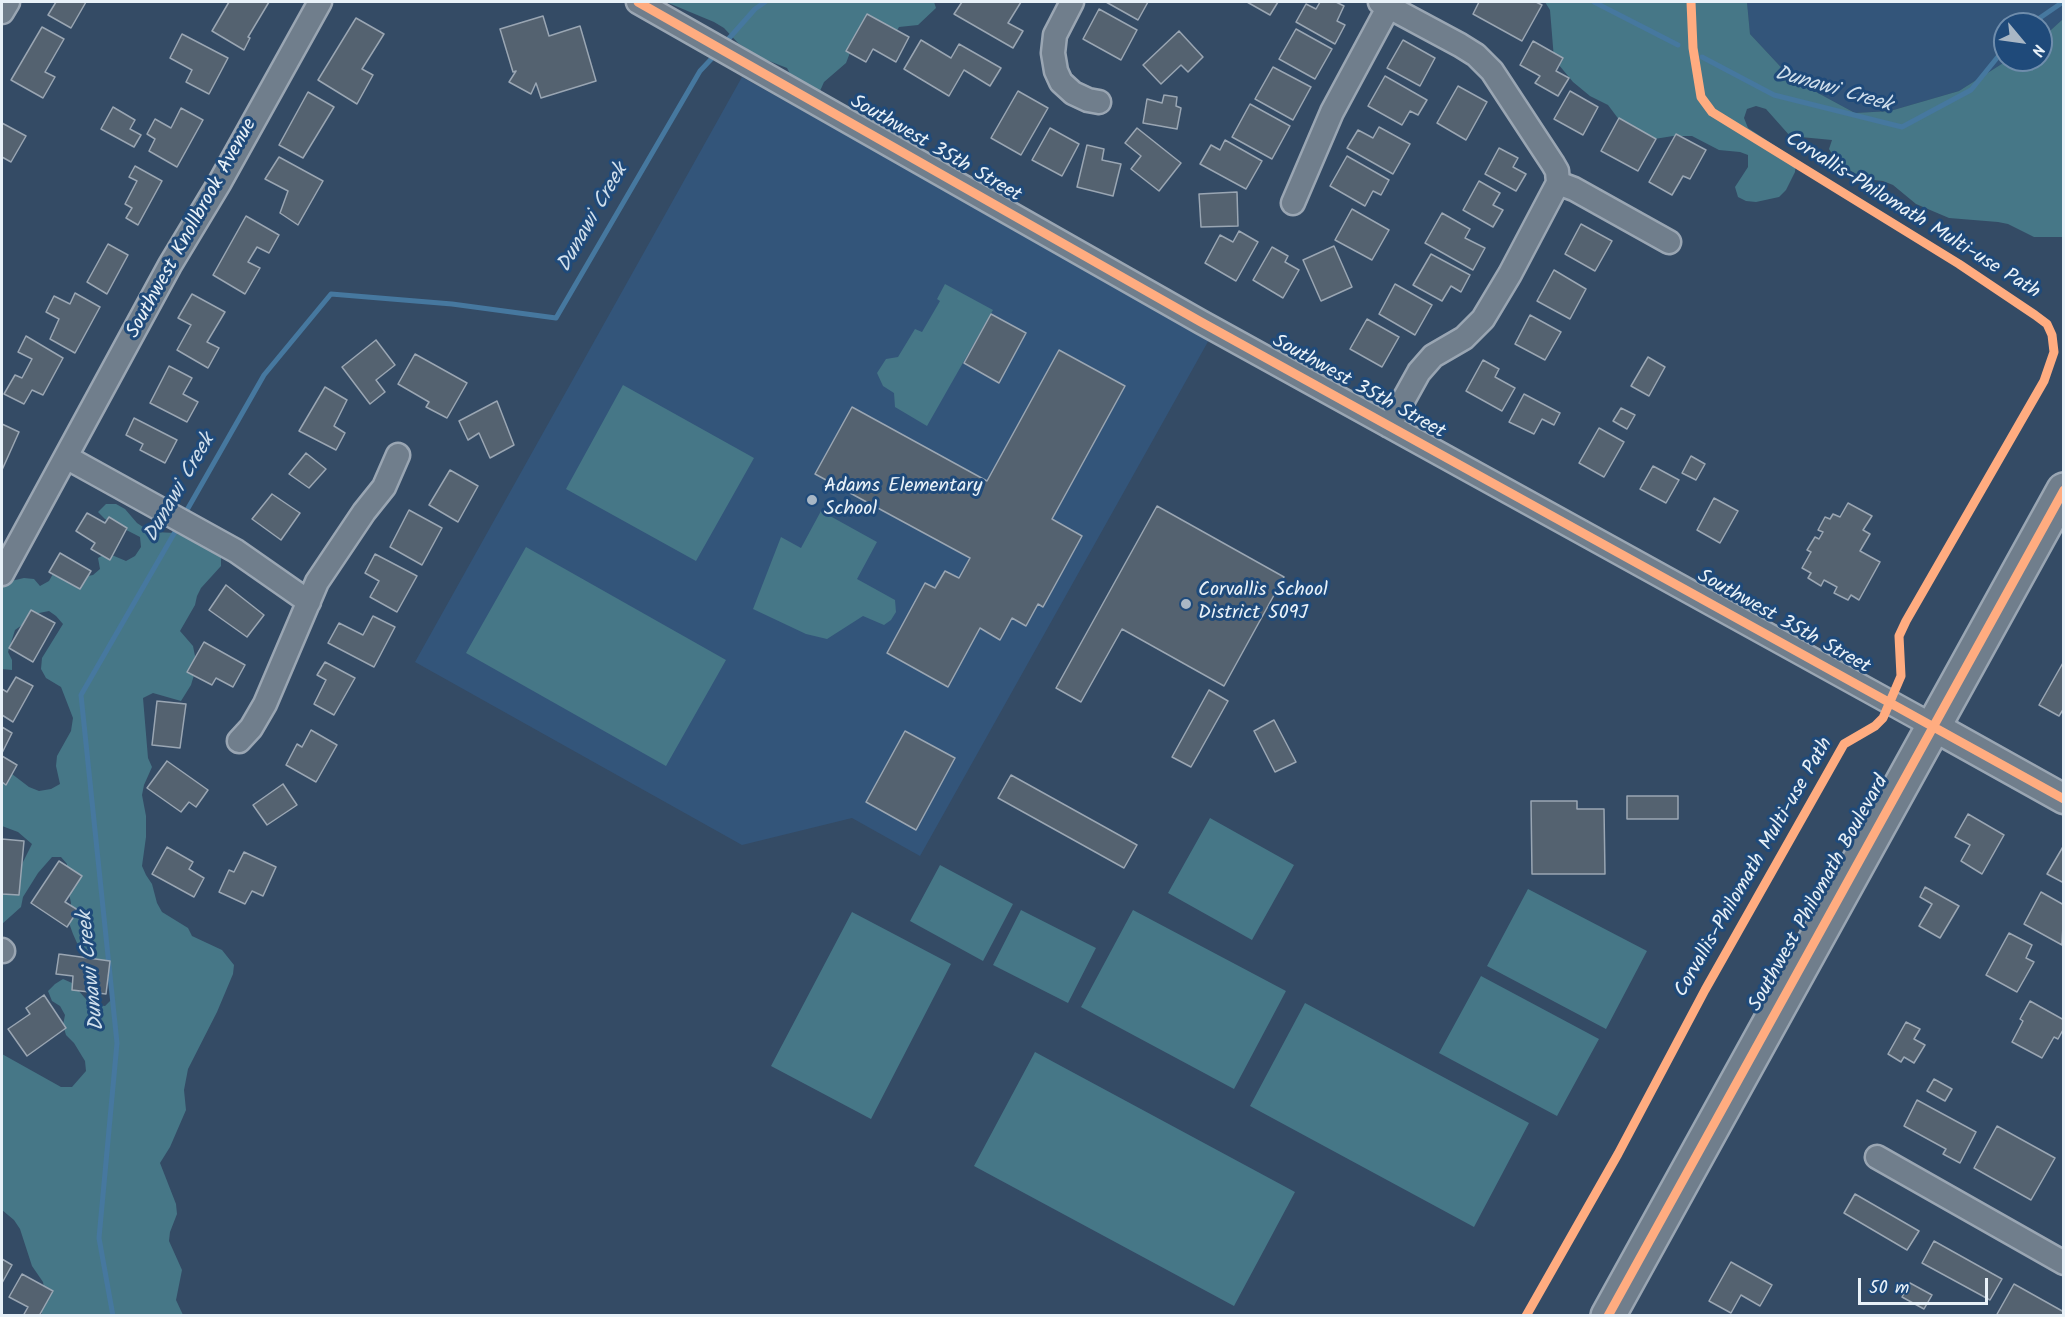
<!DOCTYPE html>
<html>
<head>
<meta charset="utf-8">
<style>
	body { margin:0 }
	#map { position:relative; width:2065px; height:1317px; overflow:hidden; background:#344b65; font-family:Kalam,sans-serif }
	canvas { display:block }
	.frame { position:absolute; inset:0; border:3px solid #e8f1f8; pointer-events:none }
	.north { position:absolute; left:1993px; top:12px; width:60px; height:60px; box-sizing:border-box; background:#1f4a7a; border:2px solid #6f8dac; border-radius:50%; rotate:119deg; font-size:16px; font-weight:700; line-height:24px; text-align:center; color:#e8f1f8 }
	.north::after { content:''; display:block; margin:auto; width:21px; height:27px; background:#a9b7c5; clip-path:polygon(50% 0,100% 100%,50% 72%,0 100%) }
	.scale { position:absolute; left:1858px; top:1278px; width:130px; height:27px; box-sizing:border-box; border:3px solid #e8f1f8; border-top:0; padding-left:8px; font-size:18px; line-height:21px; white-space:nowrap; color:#e8f1f8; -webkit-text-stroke:4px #1f4a7a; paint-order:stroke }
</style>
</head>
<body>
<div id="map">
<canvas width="2065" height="1317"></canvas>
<div class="frame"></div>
<div class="north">N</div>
<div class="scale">50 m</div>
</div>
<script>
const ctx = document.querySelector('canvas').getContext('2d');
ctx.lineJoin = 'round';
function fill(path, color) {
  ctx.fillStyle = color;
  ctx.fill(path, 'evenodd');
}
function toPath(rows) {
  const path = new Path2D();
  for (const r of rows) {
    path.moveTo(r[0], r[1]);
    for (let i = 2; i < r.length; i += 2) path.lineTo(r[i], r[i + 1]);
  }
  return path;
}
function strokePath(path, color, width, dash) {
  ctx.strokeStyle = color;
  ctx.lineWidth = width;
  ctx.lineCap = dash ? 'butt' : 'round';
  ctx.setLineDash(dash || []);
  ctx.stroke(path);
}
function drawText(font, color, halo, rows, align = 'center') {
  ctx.font = font + ' Kalam,sans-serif';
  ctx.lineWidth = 6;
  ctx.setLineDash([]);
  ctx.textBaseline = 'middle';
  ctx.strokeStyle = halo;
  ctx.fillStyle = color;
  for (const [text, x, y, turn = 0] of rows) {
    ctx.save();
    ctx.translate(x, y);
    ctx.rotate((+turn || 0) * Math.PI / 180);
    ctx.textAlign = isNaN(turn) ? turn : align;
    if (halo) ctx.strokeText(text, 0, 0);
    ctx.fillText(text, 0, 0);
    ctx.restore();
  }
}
fill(toPath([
	[1747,2,2063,2,2063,19,2041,39,2041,24,2005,24,2005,60,2008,60,1959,91,1890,111,1855,113,1792,79,1750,34],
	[742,77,1210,338,920,856,852,818,742,845,415,662]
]), '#33557a');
fill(toPath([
	[666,2,934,2,936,8,918,25,899,27,894,36,860,27,846,63,824,82,820,91,814,97,796,85,787,68,759,57,738,43,724,28,714,22],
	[1545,2,1747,2,1750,34,1792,79,1855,113,1890,111,1959,91,2008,60,2041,60,2041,39,2063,19,2063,237,2034,237,2008,224,1998,222,1949,218,1916,204,1893,185,1883,181,1865,179,1851,171,1834,157,1829,149,1832,140,1790,136,1766,109,1756,106,1747,109,1744,118,1748,128,1789,155,1796,162,1795,172,1786,190,1779,197,1756,202,1746,201,1738,197,1735,187,1748,167,1748,155,1740,152,1719,150,1692,136,1673,136,1648,140,1629,133,1608,105,1590,96,1573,82,1554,59,1550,10],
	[945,284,993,310,927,426,895,407,894,393,883,386,877,373,886,359,898,357,915,329,922,332,940,301,937,299],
	[623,385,754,458,696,561,566,489],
	[106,504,116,504,125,509,137,523,146,529,155,532,175,533,205,545,221,557,221,566,201,588,197,596,195,605,180,631,193,646,195,656,194,675,191,685,181,701,153,693,143,698,148,758,152,767,144,785,142,795,146,816,146,837,142,866,146,875,152,884,157,903,162,912,188,928,192,936,222,950,234,965,233,974,217,1012,188,1069,184,1090,186,1110,170,1147,160,1163,176,1204,177,1214,170,1232,169,1241,182,1270,176,1300,183,1315,46,1316,42,1314,40,1304,45,1293,43,1282,32,1266,20,1229,14,1220,2,1210,2,1054,61,1087,72,1087,86,1071,85,1061,74,1043,66,1035,63,1025,65,1015,60,1006,52,1001,48,991,55,984,63,979,72,983,85,998,95,1005,105,1006,112,999,109,978,105,969,77,943,73,934,69,923,71,903,67,884,67,864,61,857,52,857,38,873,23,897,21,907,2,924,2,891,19,870,32,844,18,832,2,826,2,772,12,774,29,787,39,791,51,789,60,784,56,766,57,756,71,731,73,718,61,687,46,678,41,669,42,658,63,624,56,616,49,611,39,613,15,630,8,652,12,660,12,670,2,669,2,583,24,578,34,579,40,586,49,581,54,572,83,577,93,575,100,569,98,558,107,553,126,561,135,556,141,547,140,537,105,519,98,512],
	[821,511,877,542,857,579,895,600,896,612,891,620,884,625,863,616,827,639,806,634,753,609,781,537,801,548],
	[526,547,726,660,666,766,466,653],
	[1210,818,1294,865,1252,940,1168,893],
	[940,865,1013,904,983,961,910,921],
	[1528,889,1647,951,1606,1029,1487,966],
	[1021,910,1096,948,1068,1003,993,965],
	[1133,910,1286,991,1234,1089,1081,1007],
	[852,912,951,964,871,1119,771,1066],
	[1481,976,1599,1039,1557,1116,1439,1053],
	[1305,1003,1529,1123,1474,1227,1250,1106],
	[1035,1052,1295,1192,1234,1306,974,1166]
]), '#467787');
strokePath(toPath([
	[1594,2,1678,45],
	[2031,24,2063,2],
	[724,44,755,9,765,2],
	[1702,57,1774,95,1902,127,1971,90,2005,48],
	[183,517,264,375,331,294,452,304,556,318,700,71,716,54],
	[113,1316,99,1238,117,1043,81,695,179,525]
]), '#46789f', 5);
const building = toPath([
	[56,2,86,2,71,28,48,15,56,2],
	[229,2,269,2,248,37,250,38,244,50,212,31,229,2],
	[962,2,1021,2,1008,23,1023,31,1013,48,954,14,962,2],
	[1106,2,1148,2,1138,20,1106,2],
	[1247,2,1278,2,1270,15,1247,2],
	[1320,2,1336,2,1344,6,1337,21,1345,25,1335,44,1296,22,1306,4,1316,9,1320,2],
	[1479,2,1536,2,1542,5,1522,41,1473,14,1479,2],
	[1099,9,1137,30,1121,60,1083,39,1099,9],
	[867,14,909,37,896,62,873,49,866,62,846,51,867,14],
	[543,16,549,36,580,26,596,81,541,98,536,83,531,94,509,82,516,71,513,72,500,29,543,16],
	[356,18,384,34,362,69,373,75,357,104,318,80,356,18],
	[42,27,64,39,45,72,55,77,43,98,11,80,42,27],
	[1296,29,1332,49,1315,79,1279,59,1296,29],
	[1179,31,1203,57,1188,72,1181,65,1161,84,1143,65,1179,31],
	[182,34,228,58,209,94,186,82,192,70,170,58,182,34],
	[921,40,951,58,959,44,1001,68,990,86,964,70,949,96,904,69,921,40],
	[1403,40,1435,58,1420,86,1387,68,1403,40],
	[1533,41,1563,58,1556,71,1569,78,1558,96,1535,83,1540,76,1520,65,1533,41],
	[1273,67,1311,87,1293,120,1255,99,1273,67],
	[1385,76,1427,100,1418,115,1410,111,1402,125,1368,106,1385,76],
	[1458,86,1487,102,1466,140,1437,123,1458,86],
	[1018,91,1048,108,1021,155,991,138,1018,91],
	[1570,91,1598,107,1583,135,1554,119,1570,91],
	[308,92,334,107,303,158,279,145,308,92],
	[1164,95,1177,97,1176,106,1181,108,1177,129,1143,123,1147,99,1162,103,1164,95],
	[1250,104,1290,126,1272,159,1232,137,1250,104],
	[113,107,135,120,130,129,141,135,134,147,101,129,113,107],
	[181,108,203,120,177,167,149,151,155,139,147,134,155,119,171,128,181,108],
	[1619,118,1656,139,1638,171,1601,151,1619,118],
	[2,123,26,136,11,162,2,157,2,123],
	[1379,127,1410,144,1393,174,1347,148,1358,130,1373,138,1379,127],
	[1050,128,1079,144,1062,176,1032,160,1050,128],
	[1137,128,1181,163,1159,191,1131,169,1141,156,1125,143,1137,128],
	[1676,134,1706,150,1690,179,1683,176,1672,195,1649,182,1676,134],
	[1225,140,1262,161,1246,189,1200,164,1211,145,1220,150,1225,140],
	[1087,145,1104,149,1102,160,1121,164,1113,196,1077,187,1087,145],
	[1499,148,1518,158,1513,167,1526,174,1516,191,1485,174,1499,148],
	[1347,156,1389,180,1381,195,1373,191,1365,206,1330,186,1347,156],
	[279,157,323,181,298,225,280,213,288,191,265,179,279,157],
	[135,166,162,181,138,225,126,218,132,208,125,204,137,181,129,177,135,166],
	[1479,181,1500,193,1493,205,1503,210,1493,227,1463,210,1479,181],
	[1237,192,1238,226,1201,227,1199,194,1237,192],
	[1352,209,1389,230,1372,260,1335,240,1352,209],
	[1442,213,1470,229,1465,238,1485,248,1473,270,1425,243,1442,213],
	[246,216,279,235,269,253,257,247,248,262,260,268,245,294,213,275,246,216],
	[1581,224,1612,241,1595,271,1565,254,1581,224],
	[1239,231,1258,242,1236,281,1205,263,1220,235,1233,242,1239,231],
	[108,244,128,255,107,294,87,282,108,244],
	[1334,246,1352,287,1321,301,1303,260,1334,246],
	[1272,247,1288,256,1285,262,1299,270,1283,298,1253,280,1272,247],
	[1431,254,1470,275,1461,292,1451,286,1442,301,1413,285,1431,254],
	[1554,270,1586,289,1570,319,1537,301,1554,270],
	[1395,284,1432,305,1415,335,1379,314,1395,284],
	[75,293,100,307,75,353,50,339,59,319,46,312,54,296,70,304,75,293],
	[192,294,225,312,207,342,219,348,208,368,177,350,191,325,178,318,192,294],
	[991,314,1026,333,999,383,964,363,991,314],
	[1530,315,1561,332,1545,360,1515,344,1530,315],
	[1367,319,1399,337,1382,367,1350,349,1367,319],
	[26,336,63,358,43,395,32,390,24,404,4,394,15,375,22,378,32,359,18,352,26,336],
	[376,340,395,365,376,380,385,392,370,404,342,367,376,340],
	[1059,350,1125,386,1052,519,1082,536,1043,607,1038,604,1026,626,1012,618,1000,640,980,628,948,687,887,653,925,583,935,588,945,571,959,578,970,558,815,474,852,407,987,481,1059,350],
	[415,354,467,383,447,418,426,407,429,402,398,384,415,354],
	[1648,357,1665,367,1649,396,1631,386,1648,357],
	[1483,360,1499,369,1495,377,1515,388,1502,411,1466,391,1483,360],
	[169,366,192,378,183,394,198,402,187,422,150,403,169,366],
	[325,387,347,400,334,426,345,433,336,450,299,431,325,387],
	[1524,394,1560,413,1554,425,1542,419,1534,434,1509,422,1524,394],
	[497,401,514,445,490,458,479,433,468,440,459,421,497,401],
	[1621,408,1635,415,1627,429,1613,421,1621,408],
	[134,418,177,440,165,463,140,450,143,444,126,435,134,418],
	[2,424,19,432,2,470,2,424],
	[1599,428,1624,442,1604,477,1579,463,1599,428],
	[306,453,326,469,309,488,289,474,306,453],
	[1691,456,1705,464,1696,480,1682,473,1691,456],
	[1653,466,1679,480,1666,503,1640,489,1653,466],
	[450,470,478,486,458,522,429,505,450,470],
	[272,494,300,513,281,540,252,519,272,494],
	[1714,498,1738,511,1720,543,1697,530,1714,498],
	[1848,503,1872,516,1863,530,1870,534,1860,551,1880,562,1859,600,1851,595,1848,600,1834,593,1837,587,1824,580,1821,586,1808,578,1811,573,1802,568,1811,552,1807,550,1815,537,1819,539,1823,532,1818,530,1825,517,1830,519,1833,514,1840,517,1848,503],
	[1157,506,1284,577,1224,686,1122,629,1081,702,1056,688,1157,506],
	[409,510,442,528,422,565,390,547,409,510],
	[87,513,105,523,109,517,127,528,110,560,91,549,95,543,76,531,87,513],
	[60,553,91,571,80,589,49,572,60,553],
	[375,554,417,576,397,612,370,597,379,581,365,573,375,554],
	[226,585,264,615,247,637,209,610,226,585],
	[31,610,55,623,33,662,9,648,31,610],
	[373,616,395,627,374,667,328,643,339,623,363,635,373,616],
	[204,642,245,665,233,687,216,678,212,685,187,672,204,642],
	[2064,661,2064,708,2059,716,2039,705,2064,661],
	[325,662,355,678,334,715,314,704,326,680,317,675,325,662],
	[16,677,33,686,13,722,2,715,2,689,7,692,16,677],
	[1209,690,1228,701,1191,767,1172,757,1209,690],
	[157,701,186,704,180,748,152,745,157,701],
	[1274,720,1296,762,1275,772,1254,731,1274,720],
	[2,727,12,733,2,753,2,727],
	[311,730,337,745,316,782,286,765,297,744,302,747,311,730],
	[905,731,955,758,916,830,866,802,905,731],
	[2,756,17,765,6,785,2,782,2,756],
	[167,761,208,790,196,807,189,802,181,812,147,788,167,761],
	[1011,775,1137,845,1124,868,998,798,1011,775],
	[283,784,297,805,267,825,253,805,283,784],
	[1627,796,1678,796,1678,819,1627,819,1627,796],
	[1531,801,1577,801,1577,809,1604,809,1605,874,1532,874,1531,801],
	[1968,814,2004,835,1982,874,1961,861,1970,845,1955,837,1968,814],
	[2,839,24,841,19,895,2,894,2,839],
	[2064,845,2064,883,2047,874,2064,845],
	[167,847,193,862,189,869,204,878,194,897,152,874,167,847],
	[244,852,276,867,263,896,252,891,245,904,219,892,229,870,234,872,244,852],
	[59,861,82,876,65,902,78,910,67,927,31,903,59,861],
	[1925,887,1959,906,1940,938,1919,926,1932,904,1920,897,1925,887],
	[2041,892,2064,905,2062,945,2024,924,2041,892],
	[2009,933,2032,945,2026,958,2034,962,2017,992,1986,975,2009,933],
	[59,954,110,961,106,994,72,990,73,976,56,974,59,954],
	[44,995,66,1028,27,1056,8,1029,30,1014,26,1008,44,995],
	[2030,1001,2064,1020,2064,1028,2058,1039,2054,1037,2042,1058,2012,1042,2023,1021,2020,1019,2030,1001],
	[1906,1022,1920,1029,1914,1039,1925,1045,1914,1063,1904,1057,1901,1062,1888,1054,1906,1022],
	[1934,1079,1952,1089,1945,1101,1927,1091,1934,1079],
	[1917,1100,1976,1132,1960,1163,1943,1154,1946,1149,1904,1126,1917,1100],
	[1997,1126,2055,1158,2031,1200,1974,1168,1997,1126],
	[1855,1194,1919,1231,1907,1250,1844,1213,1855,1194],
	[1934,1241,2002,1279,1990,1300,1922,1263,1934,1241],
	[2,1259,12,1265,2,1283,2,1259],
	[1731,1262,1772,1285,1760,1306,1741,1295,1731,1313,1709,1301,1731,1262],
	[22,1274,53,1291,39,1316,23,1316,28,1307,9,1297,22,1274],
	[1910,1283,1932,1295,1924,1309,1902,1297,1910,1283],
	[2014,1284,2064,1312,2064,1316,1996,1316,2014,1284]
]);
fill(building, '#546270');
strokePath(building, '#9aa6b3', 1.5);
const minor = toPath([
	[638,2,1201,322,1933,726],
	[1072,2,1055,35,1053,53,1056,71,1061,82,1073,93,1088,100,1099,102],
	[1380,2,1460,45,1476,55,1492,71,1553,164,1557,171,1558,183,1510,274,1483,319,1464,338,1433,356,1419,372,1389,426],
	[2,12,8,2],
	[1558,183,1574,189,1669,242],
	[1293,203,1332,112,1389,6],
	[66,457,236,551,309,602],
	[2,574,170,265,220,182,320,2],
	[239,741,251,728,265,704,317,582,364,512,384,487,398,455],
	[2,950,3,951],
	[1877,1157,2064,1263]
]);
const major = toPath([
	[1933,726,2064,799]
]);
const highway = toPath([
	[1608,1316,2064,490]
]);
strokePath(minor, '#9aa6b3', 27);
strokePath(major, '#9aa6b3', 33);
strokePath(highway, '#9aa6b3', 38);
strokePath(minor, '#707e8c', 22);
strokePath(major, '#707e8c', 28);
strokePath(highway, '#707e8c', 33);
strokePath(toPath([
	[638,2,1201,322,2064,799],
	[1526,1316,1618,1154,1705,990,1844,744,1875,726,1883,718,1901,676,1899,636,1906,621,2044,381,2054,352,2052,335,2047,324,2035,315,1959,264,1712,112,1701,97,1693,48,1691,2],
	[1608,1316,2064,490]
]), '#ffac80', 9);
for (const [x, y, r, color] of [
	[812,500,6,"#a9b7c5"],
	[1186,604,6,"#a9b7c5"]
]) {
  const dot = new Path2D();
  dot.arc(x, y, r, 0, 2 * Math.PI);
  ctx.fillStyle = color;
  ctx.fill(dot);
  strokePath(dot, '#1f4a7a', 2);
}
drawText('20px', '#e8f1f8', '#1f4a7a', [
	["Southwest 35th Street",935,150,30],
	["Corvallis-Philomath Multi-use Path",1912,217,32],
	["Southwest Knollbrook Avenue",193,229,-61],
	["Southwest 35th Street",1358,388,29],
	["Southwest 35th Street",1783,623,29],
	["Corvallis-Philomath Multi-use Path",1755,868,-60],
	["Southwest Philomath Boulevard",1820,894,-61]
]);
drawText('20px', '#e8f1f8', '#1f4a7a', [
	["Adams Elementary",824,488],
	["School",824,511],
	["Corvallis School",1198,592],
	["District 509J",1198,615]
], 'left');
drawText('italic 21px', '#d0dfec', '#1f4a7a', [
	["Dunawi Creek",1833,91,16],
	["Dunawi Creek",594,219,-60],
	["Dunawi Creek",181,489,-60],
	["Dunawi Creek",93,971,-96]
]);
</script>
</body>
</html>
